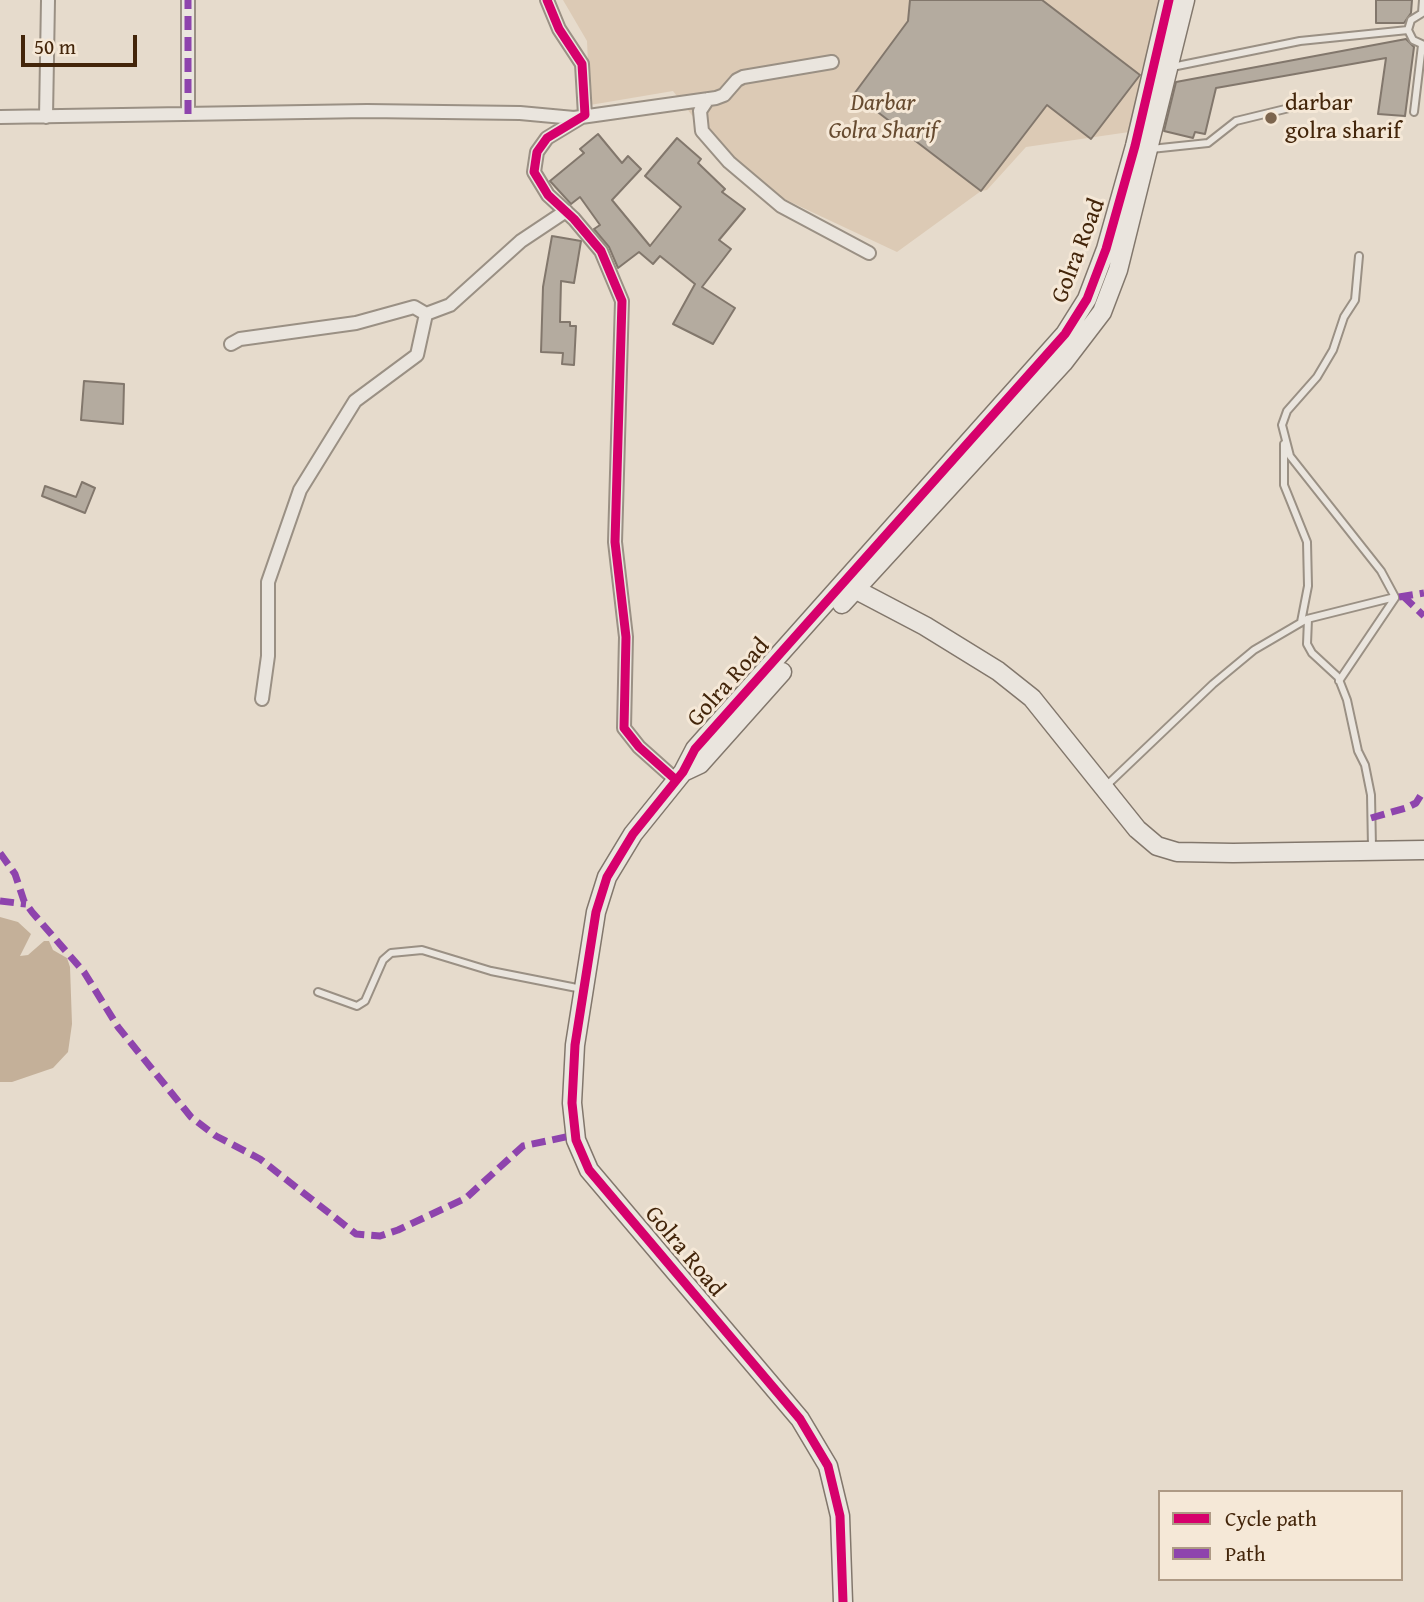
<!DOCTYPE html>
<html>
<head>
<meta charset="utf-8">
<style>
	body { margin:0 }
	#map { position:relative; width:1424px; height:1602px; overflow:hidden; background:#e6dbcc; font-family:"Gentium Book Plus",serif }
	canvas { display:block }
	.legend { position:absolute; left:1158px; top:1490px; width:245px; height:91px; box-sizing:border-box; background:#f5e8d7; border:2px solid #ae9a85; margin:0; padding:9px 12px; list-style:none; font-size:21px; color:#43250a }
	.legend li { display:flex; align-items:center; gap:14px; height:35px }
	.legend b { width:35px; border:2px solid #ae9a85 }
	.scale { position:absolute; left:21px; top:35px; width:116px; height:32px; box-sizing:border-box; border:4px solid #43250a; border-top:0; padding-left:9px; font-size:21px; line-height:24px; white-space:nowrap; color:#43250a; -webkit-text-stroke:5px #f5e8d7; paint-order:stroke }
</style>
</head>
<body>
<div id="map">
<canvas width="1424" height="1602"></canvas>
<ul class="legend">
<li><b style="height:9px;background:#d6006c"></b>Cycle path</li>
<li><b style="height:9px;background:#8e44ad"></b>Path</li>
</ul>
<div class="scale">50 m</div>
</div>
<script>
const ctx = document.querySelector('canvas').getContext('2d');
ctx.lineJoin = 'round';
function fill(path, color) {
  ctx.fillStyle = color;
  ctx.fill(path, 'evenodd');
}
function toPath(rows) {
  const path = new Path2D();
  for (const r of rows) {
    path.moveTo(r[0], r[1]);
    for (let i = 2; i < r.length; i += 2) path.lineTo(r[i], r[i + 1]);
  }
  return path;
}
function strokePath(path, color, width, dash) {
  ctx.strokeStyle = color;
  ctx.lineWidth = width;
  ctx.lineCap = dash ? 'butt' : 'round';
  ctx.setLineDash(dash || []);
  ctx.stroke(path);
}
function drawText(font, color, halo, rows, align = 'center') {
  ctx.font = font + ' "Gentium Book Plus",serif';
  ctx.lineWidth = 6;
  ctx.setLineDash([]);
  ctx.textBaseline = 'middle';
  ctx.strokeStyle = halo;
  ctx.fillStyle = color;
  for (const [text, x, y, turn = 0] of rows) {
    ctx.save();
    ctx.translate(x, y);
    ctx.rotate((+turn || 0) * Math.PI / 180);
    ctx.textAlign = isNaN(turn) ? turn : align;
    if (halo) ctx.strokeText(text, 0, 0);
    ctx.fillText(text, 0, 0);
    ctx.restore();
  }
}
fill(toPath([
	[563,0,1164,0,1140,75,1136,131,1026,147,987,190,981,191,897,252,765,190,698,123,673,91,590,105,587,41]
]), '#dccab5');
fill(toPath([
	[0,917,18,922,31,934,20,956,28,955,44,941,49,941,53,950,67,958,70,967,72,1024,68,1052,53,1068,12,1082,0,1082]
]), '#c4b099');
const building = toPath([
	[910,0,1042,0,1140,75,1091,139,1047,105,981,191,854,94,908,21,910,0],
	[1376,0,1412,0,1411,13,1404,23,1376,23,1376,0],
	[1406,39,1414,47,1405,116,1378,114,1386,58,1216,88,1205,134,1195,132,1193,138,1164,131,1176,82,1406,39],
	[598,134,622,163,628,156,641,169,612,200,650,246,681,207,645,176,677,138,701,159,698,163,725,189,722,192,745,209,719,240,731,249,702,287,735,308,713,344,673,324,695,284,660,256,653,264,639,252,618,268,609,247,594,229,600,225,580,197,571,204,550,181,584,153,580,149,598,134],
	[552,236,581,241,574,283,561,281,560,322,570,322,570,326,576,326,574,365,562,364,563,353,541,352,543,287,552,236],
	[84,381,124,384,123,424,81,420,84,381],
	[82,482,95,488,85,513,42,496,45,486,76,497,82,482]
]);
fill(building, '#b4ab9f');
strokePath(building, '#82776c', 2);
const lane = toPath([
	[1424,12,1411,20,1408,30,1413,40,1424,45],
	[1422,13,1423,0],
	[1172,67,1300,41,1408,30],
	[1414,112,1422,45],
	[1151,149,1208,143,1236,121,1318,101],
	[1284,444,1284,485,1307,542,1308,586,1301,622],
	[1308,619,1307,644,1312,653,1338,677,1347,700,1358,751,1365,765,1371,795,1372,847],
	[1339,681,1395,598],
	[1106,786,1213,684,1254,650,1307,619,1395,597,1381,571,1290,456,1282,425,1287,411,1317,377,1333,350,1344,317,1355,300,1359,256],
	[318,992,357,1006,365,1001,383,960,391,953,422,950,491,971,582,989]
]);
const street = toPath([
	[547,0,559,29,582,64,585,115,547,138,537,152,534,172,548,195,574,219,601,251,622,301,615,542,626,637,624,728,639,747,676,780],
	[708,99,700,111,702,131,729,162,781,206,869,253],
	[188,114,188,0],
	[0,117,367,111,520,113,574,118,716,98,724,95,737,80,743,77,832,62],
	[46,117,48,0],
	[231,344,240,339,356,323,414,307,426,314,450,305,521,241,566,211],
	[262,699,268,656,268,582,300,490,355,401,417,355,426,314]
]);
const secondary = toPath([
	[847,585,925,626,998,671,1032,698,1137,829,1157,846,1177,852,1233,853,1424,850],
	[842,604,1063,363,1102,312,1118,270,1185,0],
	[683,772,700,764,782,672],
	[843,1602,840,1516,828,1466,800,1419,589,1170,576,1140,572,1103,575,1045,596,912,607,877,633,834,683,772,695,749,1065,334,1087,299,1106,249,1135,146,1169,0]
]);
strokePath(lane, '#9a9084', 10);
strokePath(street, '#9a9084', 16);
strokePath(secondary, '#82776c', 21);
strokePath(lane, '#eae5de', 6);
strokePath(street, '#eae5de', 12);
strokePath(secondary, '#eae5de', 18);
strokePath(toPath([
	[188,114,188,0],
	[1403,596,1424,616],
	[1399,597,1424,593],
	[1371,818,1406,808,1416,803,1424,790],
	[0,853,15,874,24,901,32,912,84,972,118,1027,191,1117,216,1136,260,1159,356,1234,380,1236,398,1230,466,1198,523,1146,575,1135],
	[0,901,26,904]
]), '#8e44ad', 7, [14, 7]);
strokePath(toPath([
	[547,0,559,29,582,64,585,115,547,138,537,152,534,172,548,195,574,219,601,251,622,301,615,542,626,637,624,728,639,747,676,780],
	[843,1602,840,1516,828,1466,800,1419,589,1170,576,1140,572,1103,575,1045,596,912,607,877,633,834,683,772,695,749,1065,334,1087,299,1106,249,1135,146,1169,0]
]), '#d6006c', 9);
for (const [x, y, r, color] of [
	[1271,118,7,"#7c654e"]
]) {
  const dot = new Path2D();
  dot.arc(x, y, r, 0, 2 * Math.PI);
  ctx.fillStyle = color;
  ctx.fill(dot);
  strokePath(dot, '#f5e8d7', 2.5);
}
drawText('italic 24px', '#674b30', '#f5e8d7', [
	["Darbar",883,104],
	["Golra Sharif",883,132]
]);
drawText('24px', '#43250a', '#f5e8d7', [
	["darbar",1285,104],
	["golra sharif",1285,132]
], 'left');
drawText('24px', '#43250a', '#f5e8d7', [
	["Golra Road",1079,251,-69],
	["Golra Road",729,683,-48],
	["Golra Road",684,1252,50]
]);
</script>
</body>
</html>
